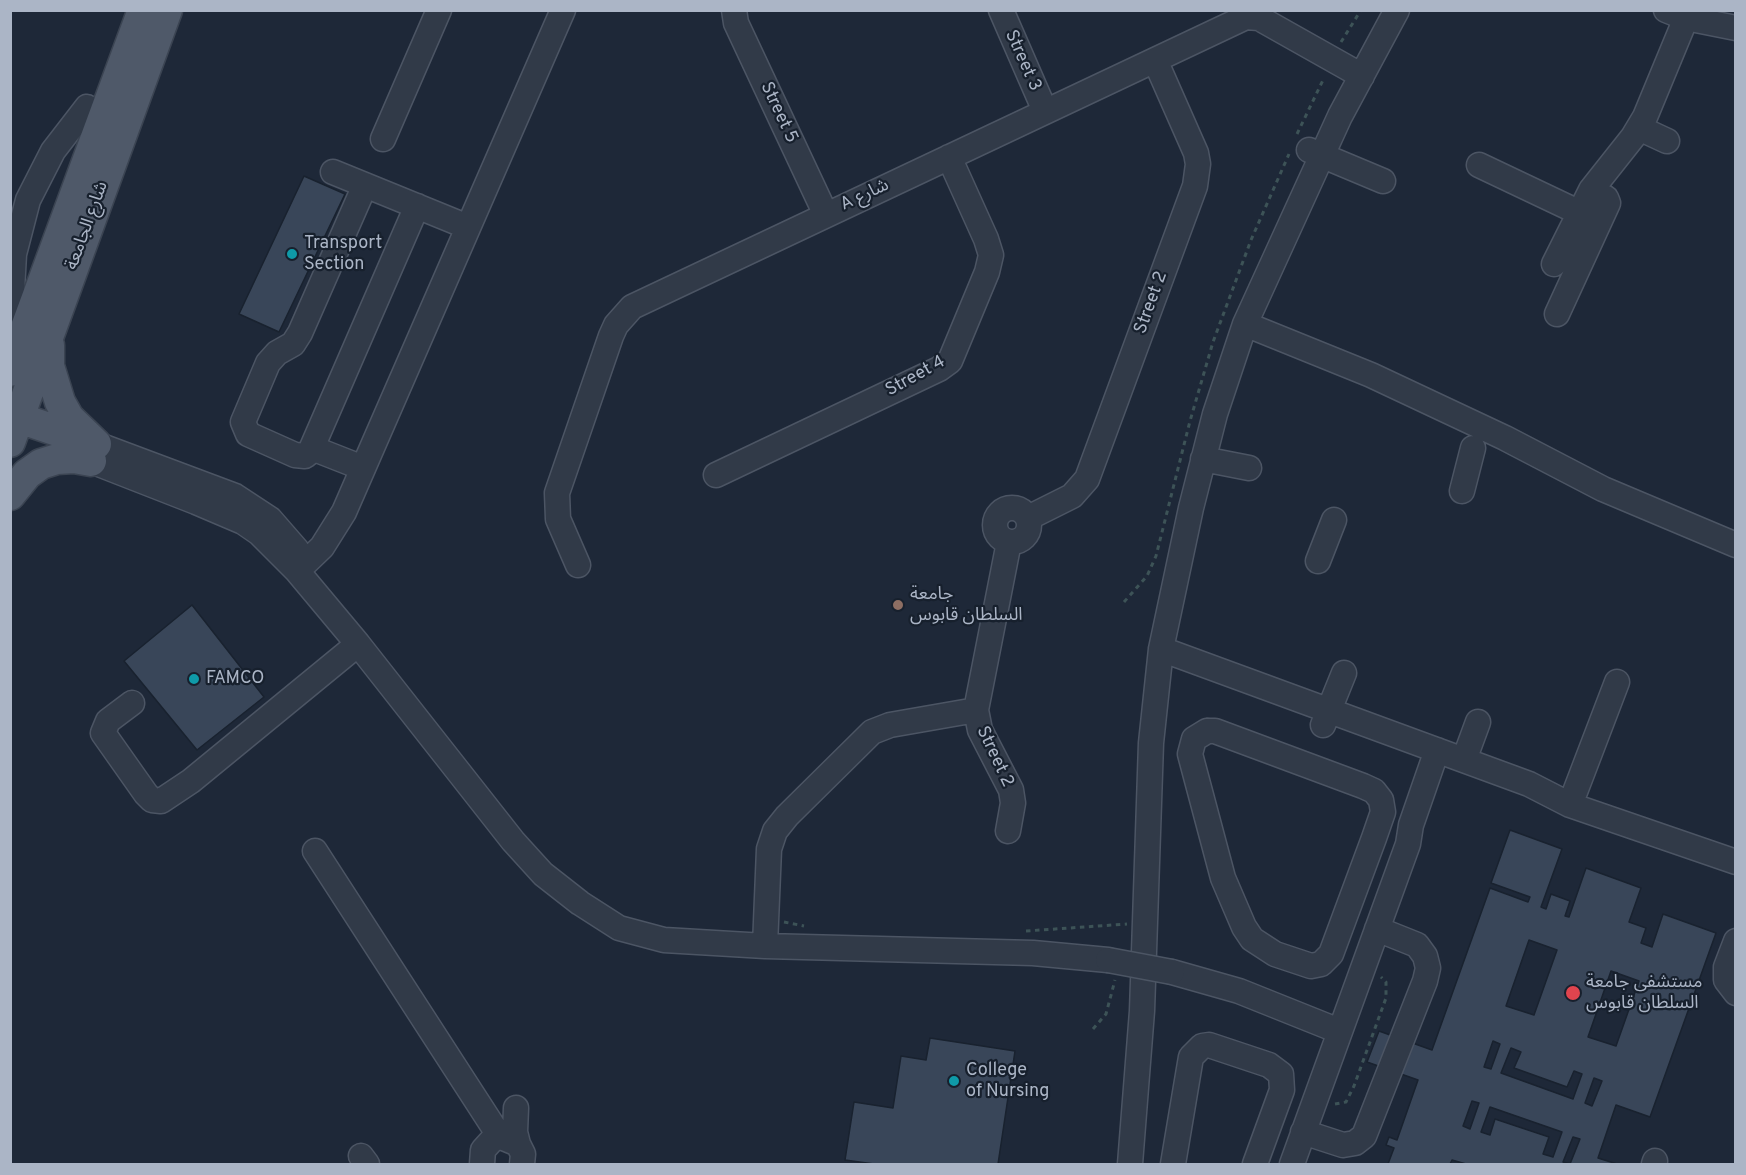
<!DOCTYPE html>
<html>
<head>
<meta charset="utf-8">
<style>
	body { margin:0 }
	#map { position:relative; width:1746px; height:1175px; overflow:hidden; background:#1e2838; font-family:Overpass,sans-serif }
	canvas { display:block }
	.frame { position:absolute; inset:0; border:12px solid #abb5c6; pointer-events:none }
</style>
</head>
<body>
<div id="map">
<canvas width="1746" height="1175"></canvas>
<div class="frame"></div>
</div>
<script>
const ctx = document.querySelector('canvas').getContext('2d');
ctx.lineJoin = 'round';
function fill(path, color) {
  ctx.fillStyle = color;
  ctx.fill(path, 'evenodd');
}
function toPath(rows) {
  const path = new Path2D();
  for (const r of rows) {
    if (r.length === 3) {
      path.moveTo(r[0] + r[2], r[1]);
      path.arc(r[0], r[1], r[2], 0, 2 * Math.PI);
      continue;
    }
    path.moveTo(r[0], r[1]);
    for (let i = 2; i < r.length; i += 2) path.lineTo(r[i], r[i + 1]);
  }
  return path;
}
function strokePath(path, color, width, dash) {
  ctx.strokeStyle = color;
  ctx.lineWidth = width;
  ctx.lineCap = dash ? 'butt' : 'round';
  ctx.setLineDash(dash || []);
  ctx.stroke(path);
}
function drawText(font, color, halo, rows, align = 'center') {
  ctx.font = font + ' Overpass,"Noto Sans Arabic",sans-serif';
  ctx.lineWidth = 4.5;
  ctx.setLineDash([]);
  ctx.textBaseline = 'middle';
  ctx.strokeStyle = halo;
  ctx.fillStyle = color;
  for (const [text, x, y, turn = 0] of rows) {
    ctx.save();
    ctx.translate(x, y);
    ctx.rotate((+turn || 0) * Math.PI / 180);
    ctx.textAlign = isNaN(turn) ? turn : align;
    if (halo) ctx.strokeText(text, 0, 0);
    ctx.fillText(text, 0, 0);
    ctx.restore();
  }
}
const building = toPath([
	[304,176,345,194,279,332,239,314,304,176],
	[192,605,264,697,197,750,124,661,192,605],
	[1510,830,1562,849,1541,907,1546,909,1551,894,1570,901,1565,916,1569,917,1586,868,1641,888,1629,922,1646,928,1641,943,1652,947,1663,914,1716,933,1650,1117,1616,1105,1598,1158,1617,1164,1570,1164,1580,1139,1573,1137,1563,1162,1570,1164,1466,1164,1452,1160,1450,1164,1388,1164,1394,1148,1386,1145,1389,1137,1397,1140,1418,1080,1367,1062,1379,1031,1432,1050,1490,888,1528,902,1530,897,1491,883,1510,830],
	[1529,940,1557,950,1534,1015,1506,1006,1529,940],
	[1611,971,1639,981,1616,1046,1588,1037,1611,971],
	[1493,1041,1500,1044,1491,1069,1484,1067,1493,1041],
	[1511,1048,1521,1052,1514,1068,1567,1087,1574,1071,1582,1074,1573,1099,1501,1073,1511,1048],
	[1594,1078,1602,1081,1592,1106,1585,1103,1594,1078],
	[1472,1101,1479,1103,1470,1129,1463,1126,1472,1101],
	[1490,1107,1562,1132,1553,1157,1543,1154,1549,1137,1495,1119,1490,1135,1481,1132,1490,1107],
	[930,1038,1015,1051,998,1164,874,1164,845,1160,854,1102,893,1108,901,1056,926,1060,930,1038]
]);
fill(building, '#394659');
strokePath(building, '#19222f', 1.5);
const minor = toPath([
	[734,10,736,23,826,215],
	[1001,10,1045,111],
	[1666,10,1686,18,1736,28],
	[1639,128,1667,141],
	[383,139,439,10],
	[1309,150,1383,181],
	[1479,165,1578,212],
	[333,172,468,227],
	[365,185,300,333,293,344,277,353,268,363,243,422,248,434,295,455,305,456,310,452,417,206],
	[1554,264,1591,190,1633,137,1645,117,1686,18],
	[11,309,14,254,28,200,53,151,87,107],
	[1557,314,1608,203,1606,198,1591,190],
	[1245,324,1371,375,1505,438,1603,489,1736,545],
	[96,444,235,496,270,519,297,550],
	[312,448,363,468],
	[1203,459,1249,468],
	[91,461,196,502,243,522,259,533,297,571,358,644,513,841,543,874,580,903,619,928,664,940,765,946,1033,953,1108,960],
	[716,475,939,369,950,361,987,272,991,255,986,239,949,157],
	[1462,491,1473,448],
	[1012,525,17],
	[1028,518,1072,496,1087,479,1195,186,1198,164,1196,153,1155,60],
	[1318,561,1334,520],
	[578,565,558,519,557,493,611,336,616,325,632,307,1246,17,1259,18,1362,76],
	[297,571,322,547,344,512,563,10],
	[1161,649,1529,784,1570,805,1736,862],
	[132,703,108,721,103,733,146,794,152,800,161,801,191,781,358,644],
	[1323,725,1344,673],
	[1207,731,1215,731,1363,786,1374,791,1381,800,1383,812,1374,838,1331,954,1321,964,1311,966,1275,954,1252,939,1244,927,1223,878,1190,754,1194,739,1207,731],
	[1464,760,1478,722],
	[1570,805,1617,682],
	[1008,831,1013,803,1011,790,980,730,976,710,1009,542],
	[315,851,500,1137],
	[1736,941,1726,967,1726,980,1736,993],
	[765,946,769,849,775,831,787,816,872,732,890,725,976,710],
	[1172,972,1239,991,1339,1031],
	[516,1108,515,1132,518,1144],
	[1303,1132,1343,1145,1355,1143,1364,1136,1425,981,1428,968,1425,956,1417,945,1377,929],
	[361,1156,367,1164],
	[482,1164,483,1150,493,1139,501,1137,518,1144,523,1154,522,1164],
	[1130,1164,1142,1011,1151,743,1161,649,1191,508,1215,414,1245,324,1340,116,1397,10],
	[1173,1164,1191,1057,1202,1046,1209,1045,1269,1065,1281,1074,1282,1090,1255,1164],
	[1292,1164,1408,844,1411,825,1437,750],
	[1654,1164,1655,1161]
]);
const major = toPath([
	[49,345,49,366,60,402,69,418,96,444],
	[10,371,143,10],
	[10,420,19,418,90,442],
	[10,442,167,10],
	[10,495,27,474,41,464,57,459,74,458,91,461]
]);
strokePath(minor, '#4c5564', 27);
strokePath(major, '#3b4452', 33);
strokePath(toPath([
	[1341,42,1361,10],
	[1297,134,1324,78],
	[1124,602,1147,576,1156,556,1190,421,1213,342,1251,240,1289,154],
	[784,922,804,926],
	[1026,931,1127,924],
	[1093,1029,1106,1014,1115,980],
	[1335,1104,1346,1102,1354,1086,1386,998,1386,982,1381,977]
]), '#3d5357', 3, [4.5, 4.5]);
strokePath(minor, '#313a48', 24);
strokePath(major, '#4f5969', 30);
const minorBridge = toPath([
	[1108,960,1172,972]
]);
strokePath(minorBridge, '#4c5564', 27, []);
strokePath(minorBridge, '#313a48', 24);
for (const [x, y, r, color] of [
	[292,254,6,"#0f9aa8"],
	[898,605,6,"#8d6e63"],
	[194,679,6,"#0f9aa8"],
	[1573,993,8,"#e0444e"],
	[954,1081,6,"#0f9aa8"]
]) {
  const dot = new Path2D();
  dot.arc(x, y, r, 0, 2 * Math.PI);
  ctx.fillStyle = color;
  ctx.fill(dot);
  strokePath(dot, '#17202d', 2);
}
drawText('18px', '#abb5c6', '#17202d', [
	["Street 3",1022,61,66],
	["Street 5",778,113,65],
	["A شارع",865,196,-25],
	["شارع الجامعة",88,226,-70],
	["Street 2",1152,303,-70],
	["Street 4",916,377,-29],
	["Street 2",994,757,65]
]);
drawText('18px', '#abb5c6', '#17202d', [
	["Transport",304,244],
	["Section",304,265],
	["جامعة",910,595],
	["السلطان قابوس",910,616],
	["FAMCO",206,679],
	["مستشفى جامعة",1586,983],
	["السلطان قابوس",1586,1004],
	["College",966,1071],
	["of Nursing",966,1092]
], 'left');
</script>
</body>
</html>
